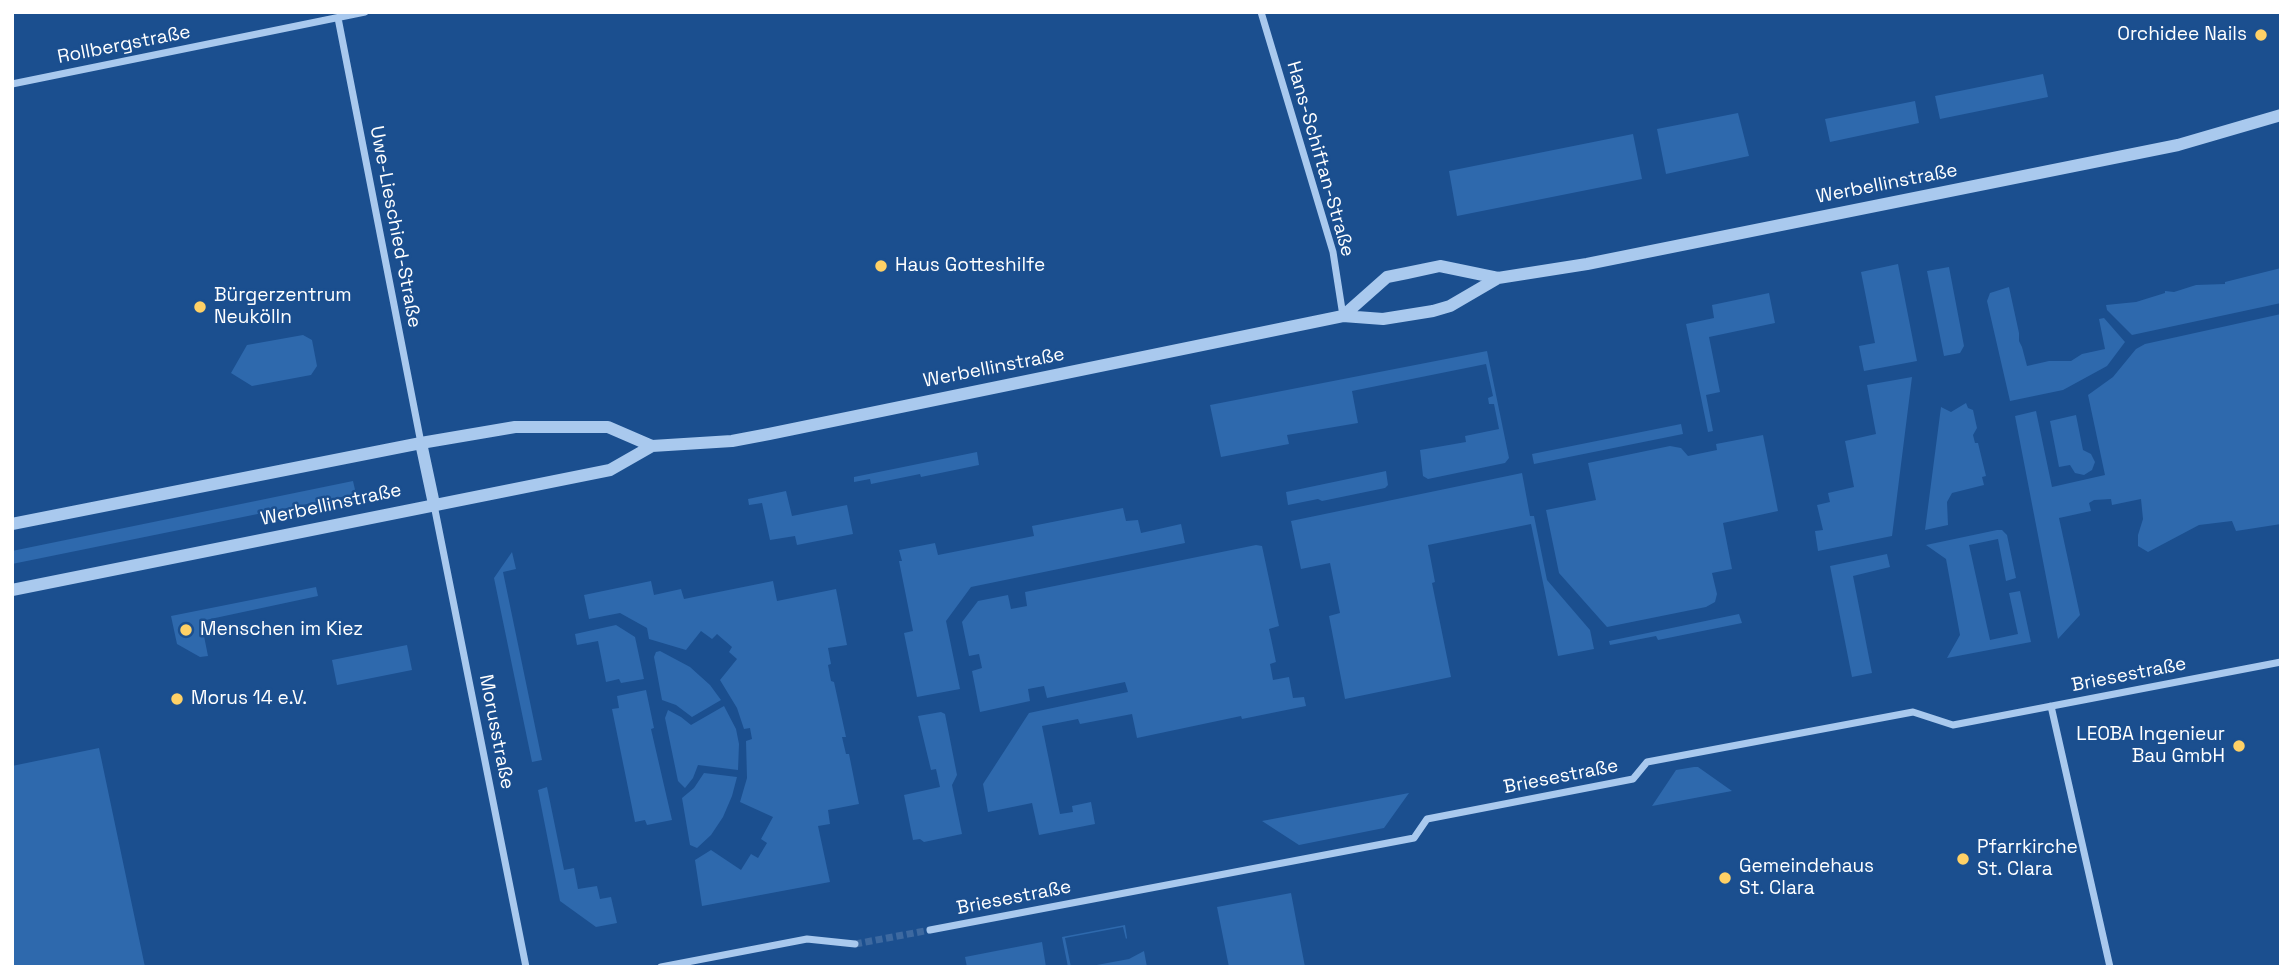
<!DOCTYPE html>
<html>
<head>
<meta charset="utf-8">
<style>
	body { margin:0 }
	#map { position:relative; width:2293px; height:979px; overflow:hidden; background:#1b4f8f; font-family:"Space Grotesk",sans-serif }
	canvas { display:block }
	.frame { position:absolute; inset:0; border:14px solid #fff; pointer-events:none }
</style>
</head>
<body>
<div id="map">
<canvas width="2293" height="979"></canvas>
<div class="frame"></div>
</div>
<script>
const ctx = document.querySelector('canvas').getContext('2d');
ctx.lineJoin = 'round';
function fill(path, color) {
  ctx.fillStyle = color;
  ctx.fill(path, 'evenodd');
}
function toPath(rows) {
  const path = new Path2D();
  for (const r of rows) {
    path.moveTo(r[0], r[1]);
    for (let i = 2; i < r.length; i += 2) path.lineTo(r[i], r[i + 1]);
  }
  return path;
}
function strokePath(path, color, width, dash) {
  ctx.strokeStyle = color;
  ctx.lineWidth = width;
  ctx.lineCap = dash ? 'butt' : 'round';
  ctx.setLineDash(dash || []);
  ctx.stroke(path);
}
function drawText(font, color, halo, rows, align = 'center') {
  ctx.font = font + ' "Space Grotesk",sans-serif';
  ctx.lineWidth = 5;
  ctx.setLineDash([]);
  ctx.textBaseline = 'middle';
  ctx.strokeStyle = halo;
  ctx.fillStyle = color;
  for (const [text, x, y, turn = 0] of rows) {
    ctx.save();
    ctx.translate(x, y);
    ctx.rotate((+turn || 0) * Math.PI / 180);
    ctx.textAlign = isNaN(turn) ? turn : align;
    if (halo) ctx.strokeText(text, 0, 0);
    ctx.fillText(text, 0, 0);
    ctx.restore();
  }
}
fill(toPath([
	[2043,74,2048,97,1940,119,1935,96],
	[1915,101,1919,123,1830,142,1825,119],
	[1738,113,1749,156,1666,174,1657,129],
	[1633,134,1642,179,1457,216,1449,171],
	[1898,264,1917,361,1864,371,1859,346,1875,343,1861,272],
	[1949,267,1964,346,1960,353,1944,356,1927,271],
	[2281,268,2281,303,2132,335,2107,310,2106,305,2136,302,2165,293,2165,291,2174,292,2196,285,2225,284,2225,282],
	[2009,287,2019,333,2019,341,2022,347,2027,366,2049,361,2071,361,2082,354,2105,349,2099,319,2104,318,2125,342,2107,366,2063,390,2010,401,1987,301,1990,293],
	[1769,293,1775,323,1709,337,1720,392,1706,395,1713,431,1708,432,1686,324,1714,318,1712,305],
	[2281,314,2281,524,2236,531,2232,521,2199,525,2148,552,2138,546,2138,535,2143,519,2141,499,2112,505,2111,499,2094,500,2089,503,2091,511,2059,518,2080,615,2058,639,2015,416,2036,411,2052,487,2105,475,2088,395,2113,377,2136,349,2145,344],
	[303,335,312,340,317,366,311,375,252,386,231,373,247,345],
	[1487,351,1509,458,1505,463,1428,479,1423,476,1420,450,1466,442,1465,436,1499,429,1494,404,1489,404,1488,398,1493,396,1486,364,1352,391,1358,423,1287,435,1289,444,1221,457,1210,405],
	[1912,377,1892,536,1818,551,1815,531,1823,530,1817,505,1830,502,1828,493,1854,487,1845,441,1876,434,1867,385],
	[1966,403,1968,408,1973,410,1977,428,1973,435,1975,443,1978,443,1986,476,1982,477,1984,485,1952,493,1947,502,1948,525,1925,530,1941,407,1951,412],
	[2076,415,2083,450,2091,454,2095,462,2092,470,2084,475,2075,473,2070,465,2059,467,2050,421],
	[1681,424,1683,434,1534,464,1532,454],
	[1763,435,1778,511,1723,523,1732,569,1712,573,1717,594,1715,602,1706,607,1607,627,1559,573,1546,510,1596,500,1588,463,1670,446,1681,448,1688,456,1717,450,1716,444],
	[977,452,979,465,921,477,920,474,871,484,870,479,854,482,854,477],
	[1386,471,1388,485,1385,488,1322,501,1318,499,1288,505,1286,492],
	[1522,473,1530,516,1534,516,1547,580,1590,630,1594,649,1558,656,1531,524,1428,545,1435,582,1432,583,1451,677,1345,699,1329,616,1340,613,1330,563,1301,569,1291,521],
	[353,481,356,494,12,564,12,551],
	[786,491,792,516,847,505,853,534,797,545,795,536,770,540,762,503,749,505,748,499],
	[1123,508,1126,521,1138,520,1141,533,1181,524,1185,543,971,587,946,621,960,689,917,697,904,633,913,631,899,561,902,561,899,550,935,543,938,555,1034,536,1032,526],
	[1997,530,2002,530,2007,535,2016,578,2006,581,1998,539,1969,545,1990,640,2018,634,2009,593,2020,591,2031,642,1947,658,1960,635,1946,559,1926,545],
	[1256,545,1262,546,1279,626,1269,629,1276,662,1270,664,1273,680,1289,677,1293,698,1304,697,1306,706,1242,719,1241,716,1137,738,1132,714,1080,724,1078,719,1042,726,1060,814,1073,812,1072,806,1091,802,1095,824,1039,835,1032,803,988,812,983,784,1029,713,1128,692,1125,682,1047,698,1044,686,1028,689,1030,701,980,712,972,671,982,668,979,654,969,656,962,622,978,601,1008,595,1011,609,1027,606,1025,592],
	[512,552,516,569,503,572,542,760,532,762,494,578],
	[1887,554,1890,567,1853,576,1872,673,1852,677,1830,566],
	[651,581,654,595,681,589,684,599,773,581,777,601,836,589,847,645,828,648,831,664,828,665,831,681,834,682,846,737,842,737,846,754,849,754,859,804,828,810,830,824,818,826,830,882,702,906,695,860,711,850,741,870,751,854,758,858,767,843,761,839,773,817,740,802,747,778,746,741,752,739,750,728,744,729,737,708,720,680,737,659,729,652,732,647,717,634,712,639,701,631,686,650,649,639,647,628,620,613,589,619,584,595],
	[316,587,318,596,201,621,208,656,200,657,177,644,171,616],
	[1739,614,1742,623,1658,640,1656,636,1610,645,1609,641],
	[616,625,635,637,644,679,621,683,619,679,606,682,598,641,577,645,575,634],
	[407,645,412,670,337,685,332,660],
	[660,651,690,667,710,685,721,700,692,717,676,705,662,700,654,657,656,652],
	[646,690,654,728,651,729,672,820,647,825,645,820,635,822,612,709,619,708,617,696],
	[724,706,736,729,739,744,738,770,698,765,693,778,685,788,678,781,665,718,668,710,681,717,691,725],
	[941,712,945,714,957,775,952,785,962,834,924,842,920,839,913,840,904,795,940,787,936,769,931,770,918,716],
	[99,748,145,967,12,967,12,766],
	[1694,767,1698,767,1732,791,1652,806,1676,770],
	[704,773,737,777,732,796,723,817,711,835,697,848,690,845,682,798,694,788],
	[547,787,564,870,574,868,578,889,597,886,600,899,611,897,617,923,596,927,560,901,538,790],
	[1409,793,1384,828,1299,845,1262,821],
	[1291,893,1305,967,1229,967,1217,907],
	[1125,925,1127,938,1126,939,1123,927,1065,938,1071,967,1068,967,1062,937],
	[1042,942,1046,967,967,967,965,957],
	[1144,951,1147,967,1086,967,1129,959]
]), '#2e69ad');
strokePath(toPath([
	[855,944,930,930]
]), '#3d69a0', 7, [7, 3.5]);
strokePath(toPath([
	[1261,12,1333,252,1343,316],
	[338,18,421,443],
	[12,84,365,12],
	[434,505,526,967],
	[2051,706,2110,967],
	[930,930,1414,838,1427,819,1633,779,1647,762,1913,712,1953,725,2281,662],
	[661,967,807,939,855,944]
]), '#a9c9ee', 7);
strokePath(toPath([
	[1343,316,1387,277,1407,273,1440,266,1498,278,1587,264,2178,145,2281,115],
	[421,443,434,504],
	[12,524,421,443,515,427,608,427,652,446],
	[12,590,610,470,652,446,732,441,769,434,1343,316,1383,319,1433,311,1450,306,1498,278]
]), '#a9c9ee', 12);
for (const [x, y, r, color] of [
	[2261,35,7,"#ffd166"],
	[881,266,7,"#ffd166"],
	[200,307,7,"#ffd166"],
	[186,630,7,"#ffd166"],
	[177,699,7,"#ffd166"],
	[2239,746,7,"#ffd166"],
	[1963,859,7,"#ffd166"],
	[1725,878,7,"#ffd166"]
]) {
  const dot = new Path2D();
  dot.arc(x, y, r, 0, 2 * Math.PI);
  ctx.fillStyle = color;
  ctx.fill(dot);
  strokePath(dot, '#1b4f8f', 2.5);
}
drawText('19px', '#fff', '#1b4f8f', [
	["Orchidee Nails",2247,35,"right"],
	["Haus Gotteshilfe",895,266],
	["Bürgerzentrum",214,296],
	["Neukölln",214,318],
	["Menschen im Kiez",200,630],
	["Morus 14 e.V.",191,699],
	["LEOBA Ingenieur",2225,735,"right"],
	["Bau GmbH",2225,757,"right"],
	["Pfarrkirche",1977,848],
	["St. Clara",1977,870],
	["Gemeindehaus",1739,867],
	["St. Clara",1739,889]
], 'left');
drawText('19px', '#fff', '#1b4f8f', [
	["Rollbergstraße",124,45,-11],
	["Hans-Schiftan-Straße",1320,159,74],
	["Werbellinstraße",1887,184,-11],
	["Uwe-Lieschied-Straße",395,227,79],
	["Werbellinstraße",994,368,-11],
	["Werbellinstraße",331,505,-12],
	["Briesestraße",2129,675,-11],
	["Morusstraße",496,732,79],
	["Briesestraße",1561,777,-11],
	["Briesestraße",1014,898,-11]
]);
</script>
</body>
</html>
